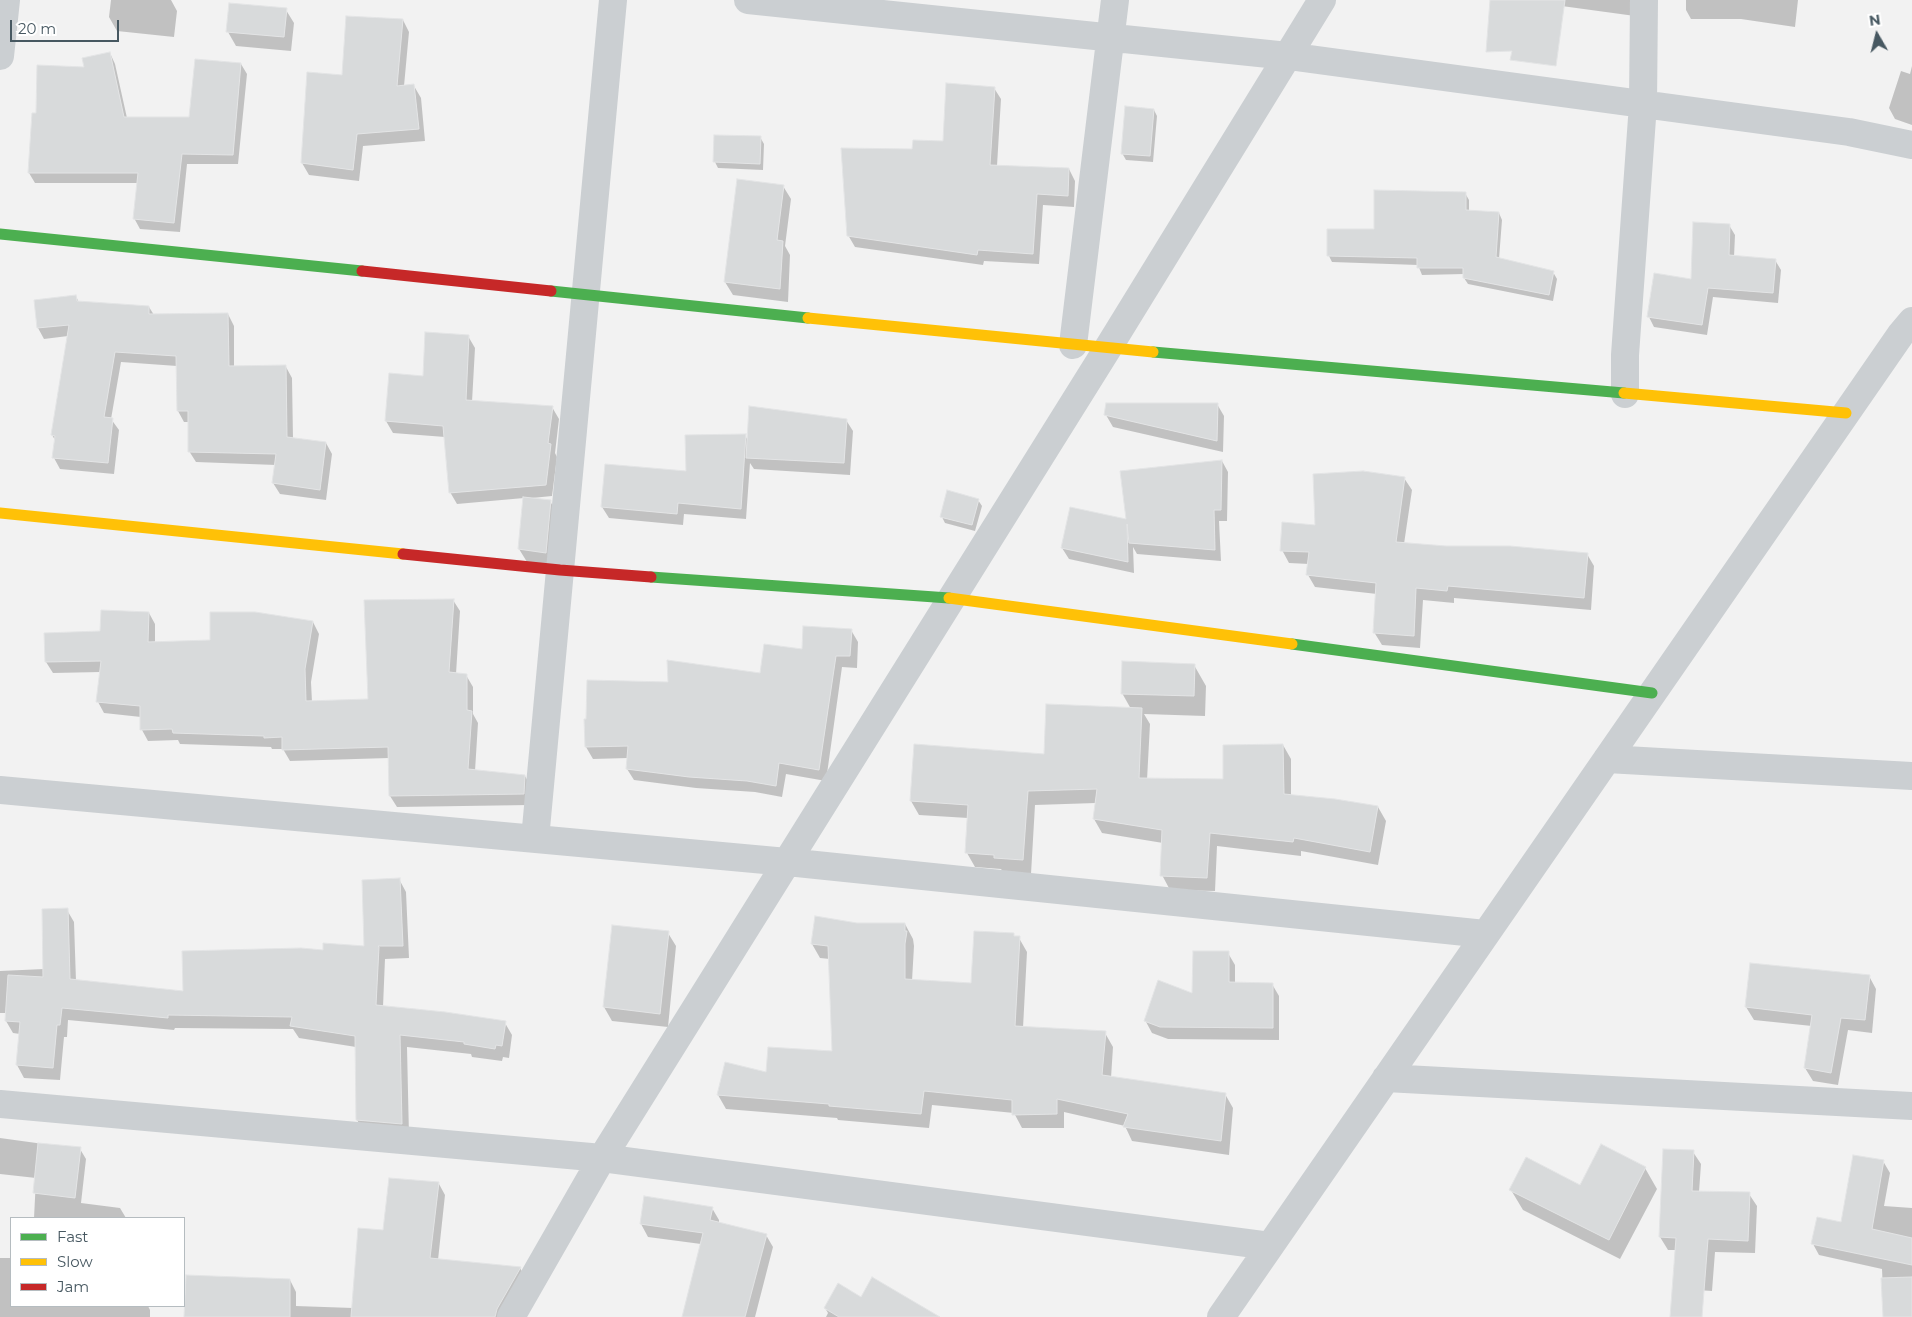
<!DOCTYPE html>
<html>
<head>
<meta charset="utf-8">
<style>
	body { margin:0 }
	#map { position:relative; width:1912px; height:1317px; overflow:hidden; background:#f2f2f2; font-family:Montserrat,sans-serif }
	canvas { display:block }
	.legend { position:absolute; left:10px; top:1217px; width:175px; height:90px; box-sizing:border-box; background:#fff; border:1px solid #b5bcc0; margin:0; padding:6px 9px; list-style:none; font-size:15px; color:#475861 }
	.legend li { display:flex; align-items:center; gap:10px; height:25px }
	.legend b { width:25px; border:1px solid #b5bcc0 }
	.north { position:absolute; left:1852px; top:10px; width:50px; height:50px; -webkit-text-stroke:4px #fff; paint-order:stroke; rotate:352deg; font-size:14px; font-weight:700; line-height:20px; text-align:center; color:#475861 }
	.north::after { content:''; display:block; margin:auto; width:18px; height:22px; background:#475861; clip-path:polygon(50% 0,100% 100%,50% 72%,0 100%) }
	.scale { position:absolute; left:10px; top:20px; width:109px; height:22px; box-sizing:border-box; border:2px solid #475861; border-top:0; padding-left:6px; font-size:15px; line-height:18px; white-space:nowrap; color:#475861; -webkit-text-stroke:4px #fff; paint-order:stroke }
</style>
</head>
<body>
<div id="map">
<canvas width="1912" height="1317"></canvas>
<ul class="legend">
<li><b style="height:6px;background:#4caf50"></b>Fast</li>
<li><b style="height:6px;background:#ffc107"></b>Slow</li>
<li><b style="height:6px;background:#c62828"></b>Jam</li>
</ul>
<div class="north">N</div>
<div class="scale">20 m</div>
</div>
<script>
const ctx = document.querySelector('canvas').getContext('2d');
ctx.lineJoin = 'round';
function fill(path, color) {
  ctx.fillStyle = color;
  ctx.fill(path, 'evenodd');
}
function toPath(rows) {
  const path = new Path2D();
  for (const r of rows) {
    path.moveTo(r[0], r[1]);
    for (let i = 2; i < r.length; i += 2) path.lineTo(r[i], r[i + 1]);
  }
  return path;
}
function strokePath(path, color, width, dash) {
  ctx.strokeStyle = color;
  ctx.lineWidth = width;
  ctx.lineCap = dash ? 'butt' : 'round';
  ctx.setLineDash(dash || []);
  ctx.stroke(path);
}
fill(toPath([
	[111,0,171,0,177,11,174,37,117,31,109,17],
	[1545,0,1637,0,1635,16,1547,4],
	[1686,0,1798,0,1795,27,1741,19,1691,19,1686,10],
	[286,10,294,23,291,51,236,46,228,32],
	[403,20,409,32,404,86,414,86,421,98,425,141,363,146,359,181,309,175,302,163,344,76],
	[110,53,115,64,127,118,190,118,241,64,247,74,238,164,187,164,180,232,140,229,134,218,138,183,35,183,29,173,37,115,86,68],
	[1912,66,1912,125,1895,119,1889,108,1901,71,1910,74],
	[994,88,1001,99,997,166,1069,169,1075,181,1074,207,1043,205,1039,264,984,261,983,265,855,247,848,235,914,150,944,142],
	[1154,110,1157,116,1153,162,1126,160,1122,153],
	[760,137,764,144,763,170,718,168,715,162],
	[783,186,791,199,785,246,790,255,788,302,733,295,725,282],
	[1465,193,1469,200,1469,211,1499,213,1502,220,1499,259,1553,272,1557,279,1553,301,1468,284,1464,278,1464,274,1422,275,1418,265,1332,262,1329,256,1375,230],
	[1729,225,1735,235,1734,257,1775,260,1781,270,1778,303,1713,297,1707,335,1654,327,1649,317,1692,280],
	[76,296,79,303,149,307,154,315,228,314,234,326,234,368,286,367,292,378,293,439,326,443,332,454,326,500,280,494,273,483,276,465,196,462,189,451,189,422,184,422,178,411,177,366,121,362,111,419,119,430,114,474,60,469,54,458,55,440,52,435,68,336,44,339,38,328],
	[468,336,475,348,472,402,552,407,559,419,555,453,557,457,552,496,532,498,550,501,558,515,553,566,527,562,519,549,524,498,457,504,450,492,445,437,393,433,386,421,390,375,424,377],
	[1217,404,1224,416,1223,452,1113,427,1106,415],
	[846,420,853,431,850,475,754,469,750,463,746,519,684,514,683,525,609,518,602,507,606,466,687,472,745,435,748,441],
	[1222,461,1228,472,1227,521,1219,521,1221,561,1137,554,1133,547,1134,573,1069,559,1062,548,1128,520],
	[1404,478,1412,490,1404,544,1587,554,1594,566,1591,610,1454,598,1454,603,1423,600,1420,648,1382,645,1374,632,1377,594,1315,587,1308,575,1309,564,1289,563,1282,550,1316,526],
	[978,500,982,506,975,531,945,523,942,517],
	[453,600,460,611,456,674,466,675,473,687,473,714,478,723,475,771,525,776,531,787,530,805,397,807,390,796,389,758,290,761,283,749,272,749,271,747,180,744,178,740,148,741,142,730,141,717,104,713,98,702,101,672,53,673,46,662,101,633,149,613,155,624,155,643,212,641,313,622,319,634,311,682,312,702,369,700],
	[851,630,858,642,857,668,842,667,826,781,786,774,782,797,755,792,696,788,634,780,627,769,628,758,593,759,586,747,669,683,761,674,804,651],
	[1194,665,1206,686,1205,716,1144,714,1150,724,1147,780,1225,780,1283,745,1291,759,1291,796,1378,807,1386,821,1378,865,1301,851,1301,856,1217,846,1215,891,1170,890,1162,875,1163,843,1102,833,1094,819,1096,803,1035,805,1031,874,1003,872,1001,869,975,867,967,853,968,818,919,815,911,801,1046,755,1131,709,1122,693],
	[399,879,406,892,409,958,385,959,383,1007,505,1023,512,1035,509,1058,503,1057,502,1061,472,1057,471,1054,407,1047,409,1136,365,1133,357,1120,356,1047,299,1038,293,1029,175,1028,174,1030,68,1020,67,1037,64,1037,60,1080,24,1078,17,1065,20,1034,13,1033,6,1021,7,1013,0,1013,0,971,44,969,67,910,74,922,76,981,185,992,324,951,365,947],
	[857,924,905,924,913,939,914,946,912,981,972,984,1013,934,1015,938,1019,938,1027,952,1023,1028,1105,1033,1113,1047,1111,1078,1225,1094,1233,1108,1229,1155,1132,1141,1125,1126,1064,1112,1064,1128,1022,1128,1014,1113,932,1105,929,1128,838,1120,837,1118,726,1109,718,1095,726,1064,768,1074,833,1053,830,959,820,958,812,944],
	[668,933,676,946,668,1027,612,1021,604,1007],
	[1228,953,1235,965,1235,984,1272,984,1279,996,1279,1040,1168,1039,1152,1033,1145,1020,1194,994],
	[1869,976,1876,989,1872,1033,1848,1030,1838,1085,1813,1081,1805,1068,1812,1026,1754,1020,1746,1007],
	[0,1138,80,1149,86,1159,81,1203,120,1208,126,1218,34,1218,36,1178,0,1174],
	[1602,1146,1645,1168,1657,1189,1620,1259,1523,1210,1511,1190,1581,1186],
	[1664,1151,1693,1152,1701,1164,1699,1192,1749,1194,1757,1206,1755,1253,1715,1252,1712,1291,1682,1289,1677,1250,1668,1250,1660,1237],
	[1883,1161,1890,1173,1884,1206,1912,1208,1912,1317,1884,1317,1882,1269,1819,1255,1813,1244,1842,1224],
	[439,1184,445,1195,438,1260,520,1268,527,1280,506,1317,185,1317,290,1280,296,1292,296,1306,353,1308,384,1232],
	[712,1208,719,1220,719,1223,766,1235,773,1247,755,1317,683,1317,701,1244,648,1237,641,1224],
	[0,1258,11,1258,11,1306,148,1306,150,1310,150,1317,0,1317],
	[861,1298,915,1317,826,1317,828,1313,825,1308]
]), '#0003');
const building = toPath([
	[1490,0,1565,0,1556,66,1510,60,1512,51,1486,52,1490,0],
	[229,3,287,8,284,37,226,32,229,3],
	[346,16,403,19,397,86,414,84,419,129,357,134,353,170,301,163,307,72,342,75,346,16],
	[110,52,124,117,189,117,195,59,241,63,233,155,182,154,174,223,133,219,138,173,28,173,32,113,36,113,37,65,84,67,82,58,110,52],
	[946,83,995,87,990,165,1069,168,1068,196,1037,194,1033,254,978,250,977,255,847,236,841,148,912,149,913,140,943,141,946,83],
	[1125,106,1154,109,1150,156,1121,154,1125,106],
	[714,135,761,136,760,164,713,162,714,135],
	[737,179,784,185,777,240,783,241,780,289,724,282,737,179],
	[1374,190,1466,192,1466,210,1499,212,1496,257,1554,271,1549,295,1463,278,1463,268,1417,268,1417,258,1327,256,1327,229,1374,229,1374,190],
	[1693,222,1730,224,1729,255,1776,259,1773,293,1708,288,1702,325,1647,317,1654,273,1691,279,1693,222],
	[76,295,77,301,149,306,149,314,228,313,229,366,286,365,287,437,326,442,320,490,272,483,276,454,188,452,188,411,177,411,176,356,115,352,104,417,113,418,108,463,52,458,55,436,51,435,69,325,37,328,34,300,76,295],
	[425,332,469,335,466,400,553,406,548,443,551,444,546,485,449,493,443,426,385,421,389,373,423,376,425,332],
	[1106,403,1218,403,1217,441,1104,415,1106,403],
	[749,406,847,419,844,463,746,458,749,406],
	[746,434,741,509,678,503,677,514,601,507,605,464,686,471,685,435,746,434],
	[1222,460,1221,510,1214,510,1215,550,1129,543,1127,524,1128,562,1061,548,1070,507,1126,519,1120,471,1222,460],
	[1363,471,1405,477,1396,542,1446,546,1510,546,1588,553,1584,598,1448,586,1447,591,1416,588,1414,636,1373,633,1376,583,1306,575,1309,552,1280,551,1282,522,1315,525,1313,474,1363,471],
	[947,490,979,499,972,525,940,517,947,490],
	[523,497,551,500,546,553,518,549,523,497],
	[454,599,449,672,467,674,467,710,472,711,468,769,525,775,524,794,389,796,388,747,282,750,282,737,264,738,264,736,173,733,172,729,140,730,140,706,96,702,101,661,45,662,44,633,100,631,101,610,149,612,148,642,210,640,210,612,255,612,313,621,305,669,306,701,368,699,364,600,454,599],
	[803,626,852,629,850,656,836,656,819,770,779,763,776,786,747,781,689,777,626,769,628,746,585,747,584,719,586,719,587,680,668,682,667,660,760,673,764,644,802,649,803,626],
	[1122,661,1195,664,1194,696,1121,694,1122,661],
	[1046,704,1142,708,1139,778,1223,779,1223,745,1283,744,1284,794,1335,799,1378,806,1370,852,1294,838,1293,842,1210,833,1207,878,1160,876,1162,830,1093,819,1097,789,1028,791,1023,860,994,858,994,855,965,853,968,805,910,801,914,744,1044,754,1046,704],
	[400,878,403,946,378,946,379,947,376,1005,445,1012,506,1021,502,1046,496,1045,495,1049,464,1044,464,1042,400,1035,402,1124,356,1120,355,1036,290,1026,292,1017,168,1015,168,1018,62,1008,60,1025,57,1025,53,1068,16,1065,20,1022,5,1021,8,975,43,977,42,909,68,908,70,979,183,991,182,951,301,948,323,950,323,943,364,946,362,880,400,878],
	[815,916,857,923,905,923,905,931,907,931,905,944,905,979,971,983,974,931,1014,933,1014,936,1020,936,1015,1026,1106,1031,1102,1075,1226,1093,1221,1141,1123,1127,1128,1114,1057,1099,1057,1114,1012,1115,1012,1100,924,1091,921,1114,829,1106,829,1104,717,1095,725,1062,766,1072,768,1047,832,1051,828,946,811,944,815,916],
	[612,925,669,931,660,1014,603,1007,612,925],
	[1193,951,1229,951,1229,982,1273,983,1273,1028,1160,1027,1144,1021,1158,980,1192,993,1193,951],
	[1750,963,1870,975,1865,1020,1841,1018,1831,1073,1804,1068,1812,1015,1745,1007,1750,963],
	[38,1143,81,1147,75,1198,33,1193,38,1143],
	[1601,1144,1646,1167,1609,1240,1509,1190,1526,1157,1580,1185,1601,1144],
	[1663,1149,1694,1150,1692,1191,1750,1192,1748,1241,1708,1239,1702,1317,1670,1317,1676,1238,1659,1237,1663,1149],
	[1853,1155,1884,1160,1872,1229,1912,1238,1912,1265,1811,1244,1817,1217,1841,1222,1853,1155],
	[389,1178,439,1182,430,1258,521,1267,497,1309,495,1317,351,1317,358,1228,383,1230,389,1178],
	[644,1196,713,1207,710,1220,767,1234,745,1317,682,1317,703,1233,640,1224,644,1196],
	[186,1275,290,1279,290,1317,184,1317,186,1275],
	[872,1277,940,1317,839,1317,824,1308,838,1283,861,1297,872,1277],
	[1912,1277,1912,1317,1883,1317,1881,1278,1912,1277]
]);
fill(building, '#d8dadb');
strokePath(building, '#e3e4e5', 1);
strokePath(toPath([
	[748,0,1288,56,1849,132,1912,145],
	[0,56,6,0],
	[1073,345,1115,0],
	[1625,394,1625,355,1643,104,1644,0],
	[1607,759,1912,776],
	[0,790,787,862,1485,934],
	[535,839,613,0],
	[1386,1078,1912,1106],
	[0,1104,602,1158,1270,1246],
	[511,1317,602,1158,1108,348,1322,0],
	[1221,1317,1901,334,1912,321]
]), '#cbcfd2', 28);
strokePath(toPath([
	[0,234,362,271],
	[551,291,808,318],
	[1153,352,1624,393],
	[651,577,949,598],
	[1292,644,1652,693]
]), '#4caf50', 11);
strokePath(toPath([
	[808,318,1153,352],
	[1624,393,1846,413],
	[0,513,403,554],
	[949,598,1292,644]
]), '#ffc107', 11);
strokePath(toPath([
	[362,271,551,291],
	[403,554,560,570,651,577]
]), '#c62828', 11);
</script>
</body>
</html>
